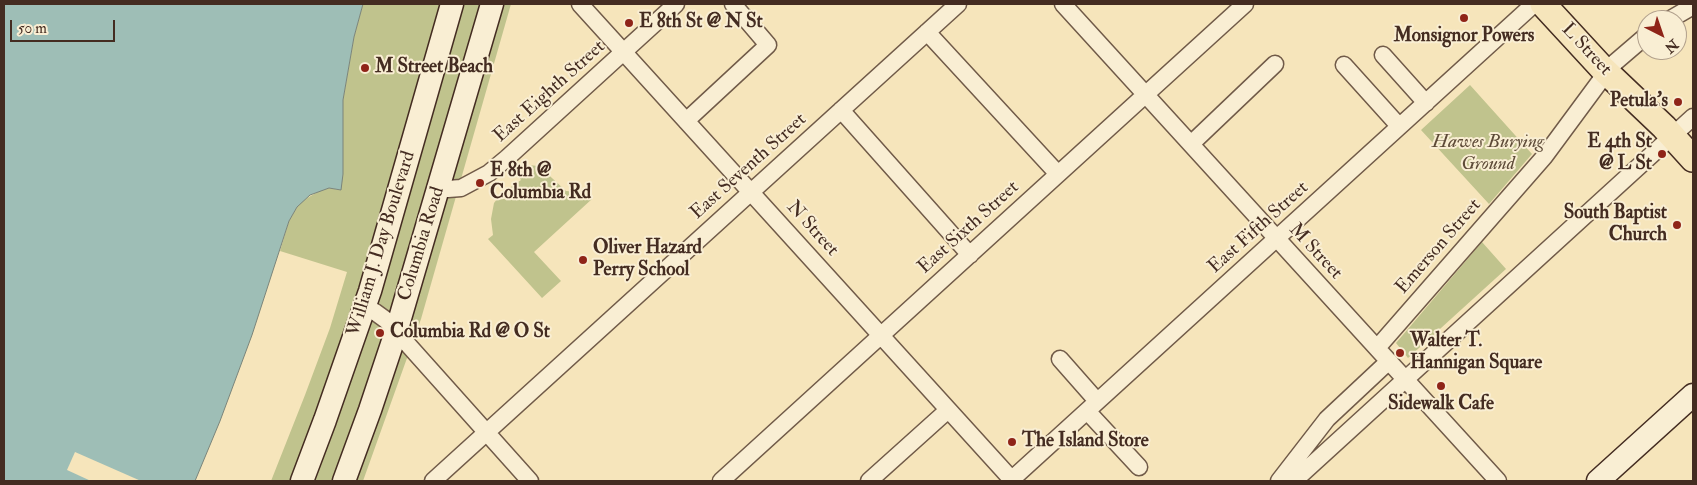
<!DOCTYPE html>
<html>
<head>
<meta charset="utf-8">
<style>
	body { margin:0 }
	#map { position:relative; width:1697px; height:485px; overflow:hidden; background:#f6e5bb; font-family:"IM FELL Double Pica",serif }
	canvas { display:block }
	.frame { position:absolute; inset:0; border:5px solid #442c21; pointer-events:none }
	.north { position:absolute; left:1637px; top:10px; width:50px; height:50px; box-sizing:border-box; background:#f9eed3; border:1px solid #b1a08c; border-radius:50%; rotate:139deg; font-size:14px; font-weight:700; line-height:20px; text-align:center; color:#442c21 }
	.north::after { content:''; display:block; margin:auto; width:18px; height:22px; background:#8f2418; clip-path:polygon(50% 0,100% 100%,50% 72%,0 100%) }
	.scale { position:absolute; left:10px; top:20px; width:105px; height:22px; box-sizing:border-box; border:2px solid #442c21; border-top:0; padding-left:6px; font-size:15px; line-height:18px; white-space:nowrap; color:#442c21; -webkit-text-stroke:4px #f9eed3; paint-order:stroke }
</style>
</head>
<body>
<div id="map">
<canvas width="1697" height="485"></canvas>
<div class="frame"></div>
<div class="north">N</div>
<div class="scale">50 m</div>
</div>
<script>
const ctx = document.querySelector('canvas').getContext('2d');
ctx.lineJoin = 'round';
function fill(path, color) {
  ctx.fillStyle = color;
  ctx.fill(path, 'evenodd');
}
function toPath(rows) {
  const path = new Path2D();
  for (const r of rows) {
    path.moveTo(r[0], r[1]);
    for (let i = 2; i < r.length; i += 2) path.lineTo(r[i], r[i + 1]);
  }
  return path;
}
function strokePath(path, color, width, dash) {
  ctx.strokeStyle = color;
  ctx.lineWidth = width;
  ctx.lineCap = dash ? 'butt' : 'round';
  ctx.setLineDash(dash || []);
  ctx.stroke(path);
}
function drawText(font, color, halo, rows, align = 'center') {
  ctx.font = font + ' "IM FELL Double Pica",serif';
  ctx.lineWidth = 4;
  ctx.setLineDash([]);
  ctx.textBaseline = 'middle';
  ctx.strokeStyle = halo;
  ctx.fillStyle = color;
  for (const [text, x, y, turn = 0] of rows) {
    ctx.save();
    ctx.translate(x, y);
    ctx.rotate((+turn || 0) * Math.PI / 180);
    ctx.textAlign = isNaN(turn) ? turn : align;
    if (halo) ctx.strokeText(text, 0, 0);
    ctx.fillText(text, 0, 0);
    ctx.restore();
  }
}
fill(toPath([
	[363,4,511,4,421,319,363,481,271,481,305,395,330,328,347,272,280,251,289,221,297,207,302,201,321,190,329,188,340,190,343,174,343,100,354,37],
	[1470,85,1532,154,1489,204,1421,130],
	[527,165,539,166,566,191,581,192,592,199,534,252,561,281,542,298,488,239,493,235,491,219,494,203,501,194,521,180,517,173],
	[1482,242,1506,269,1408,358,1396,343]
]), '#c0c38d');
const water = toPath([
	[4,4,363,4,354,37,343,100,343,174,341,190,329,188,310,195,297,207,289,221,252,335,220,421,195,481,4,481,4,4]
]);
fill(water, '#9ebeb6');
strokePath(water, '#7a847a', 1);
fill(toPath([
	[75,452,141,481,91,481,67,470]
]), '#f6e5bb');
const street = toPath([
	[580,4,1013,481],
	[1063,4,1498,481],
	[1669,20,1693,6],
	[927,32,1058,174],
	[1383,55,1426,103],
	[1344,65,1399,126],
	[841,110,970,255],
	[686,121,768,45,733,4],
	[1191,144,1275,64],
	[440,186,448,189,461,188,489,173,507,158,676,4],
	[365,307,375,312,386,320,530,481],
	[1377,348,1544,157,1612,65,1647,35],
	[1060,359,1097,401],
	[1087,411,1139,467],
	[433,481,958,4],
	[721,481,1245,4],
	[869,481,948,410],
	[1010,481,1534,4],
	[1279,481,1327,419,1389,361],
	[1294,481,1693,117]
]);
const secondary = toPath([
	[302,481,325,420,370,291,452,4],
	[344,481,370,410,396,332,492,4],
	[1598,481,1693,395]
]);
const primary = toPath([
	[1543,4,1602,68,1664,127,1693,159]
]);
strokePath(street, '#705a48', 19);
strokePath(secondary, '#442c21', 25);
strokePath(primary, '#442c21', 28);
strokePath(street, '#f9eed3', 16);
strokePath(secondary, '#f9eed3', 22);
strokePath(primary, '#f6e5bb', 25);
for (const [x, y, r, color] of [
	[1464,18,5,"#8f2418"],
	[629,23,5,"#8f2418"],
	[365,68,5,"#8f2418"],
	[1678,102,5,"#8f2418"],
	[1662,154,5,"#8f2418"],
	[480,183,5,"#8f2418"],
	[1677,225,5,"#8f2418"],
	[583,260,5,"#8f2418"],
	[380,333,5,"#8f2418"],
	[1400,353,5,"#8f2418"],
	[1441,386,5,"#8f2418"],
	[1012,442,5,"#8f2418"]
]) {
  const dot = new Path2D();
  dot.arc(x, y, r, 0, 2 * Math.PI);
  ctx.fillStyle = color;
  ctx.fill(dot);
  strokePath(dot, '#f9eed3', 2);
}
drawText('bold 19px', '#442c21', '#f9eed3', [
	["E 8th St @ N St",639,23],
	["Monsignor Powers",1464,37,"center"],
	["M Street Beach",375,68],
	["Petula’s",1668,102,"right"],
	["E 4th St",1652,143,"right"],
	["@ L St",1652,165,"right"],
	["E 8th @",490,172],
	["Columbia Rd",490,194],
	["South Baptist",1667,214,"right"],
	["Church",1667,236,"right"],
	["Oliver Hazard",593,249],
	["Perry School",593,271],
	["Columbia Rd @ O St",390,333],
	["Walter T.",1410,342],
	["Hannigan Square",1410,364],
	["Sidewalk Cafe",1441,405,"center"],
	["The Island Store",1022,442]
], 'left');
drawText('19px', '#442c21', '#f9eed3', [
	["L Street",1586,50,47],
	["East Eighth Street",550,92,-42],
	["East Seventh Street",749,167,-42],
	["East Sixth Street",969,228,-42],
	["East Fifth Street",1259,228,-42],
	["N Street",812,229,48],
	["William J. Day Boulevard",382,244,-73],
	["Columbia Road",422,244,-73],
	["Emerson Street",1439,247,-49],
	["M Street",1315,252,47]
]);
drawText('italic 19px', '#5d4a37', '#f9eed3', [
	["Hawes Burying",1488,143],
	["Ground",1488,165]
]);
</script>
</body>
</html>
